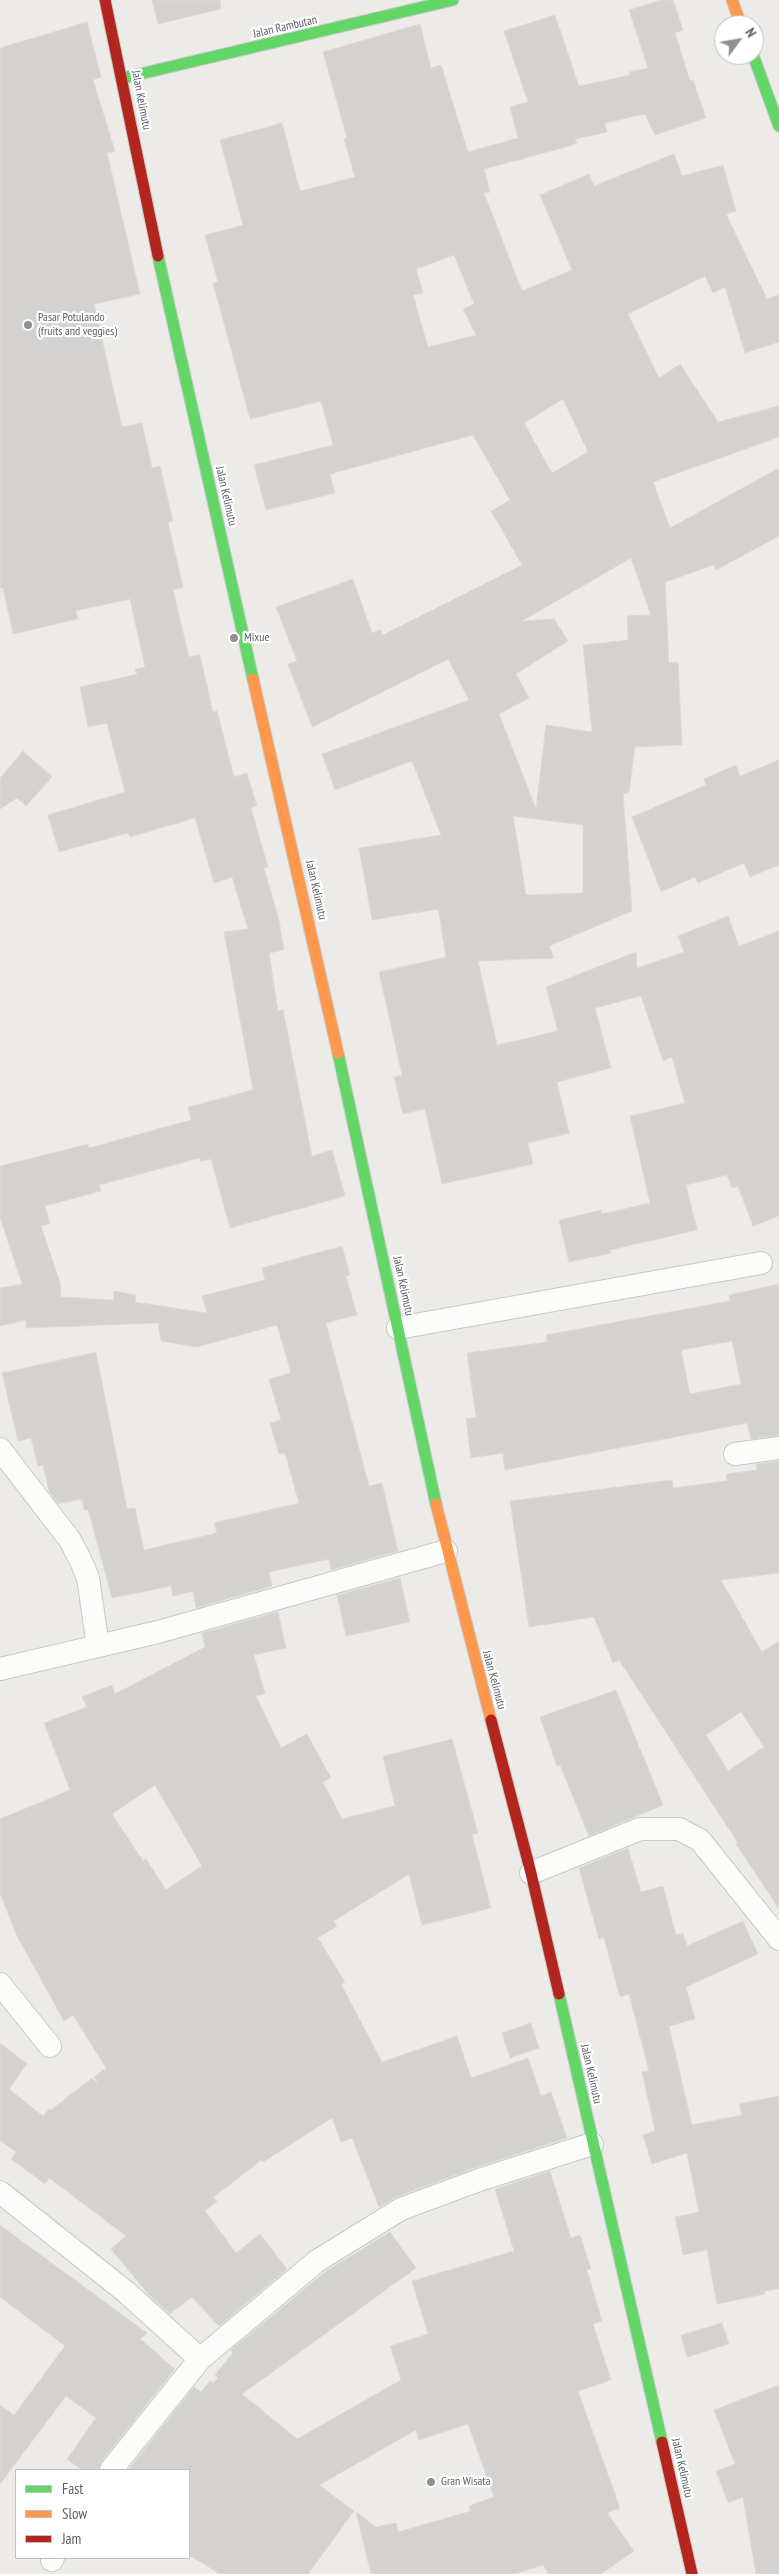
<!DOCTYPE html>
<html>
<head>
<meta charset="utf-8">
<style>
	body { margin:0 }
	#map { position:relative; width:779px; height:2574px; overflow:hidden; background:#edebe7; font-family:"PT Sans Narrow",sans-serif }
	canvas { display:block }
	.legend { position:absolute; left:15px; top:2469px; width:175px; height:90px; box-sizing:border-box; background:#fff; border:1px solid #bec0c2; margin:0; padding:6px 9px; list-style:none; font-size:15px; color:#5c6166 }
	.legend li { display:flex; align-items:center; gap:10px; height:25px }
	.legend b { width:25px; border:1px solid #bec0c2 }
	.north { position:absolute; left:714px; top:15px; width:50px; height:50px; box-sizing:border-box; background:#fff; border:1px solid #bec0c2; border-radius:50%; rotate:58deg; font-size:14px; font-weight:700; line-height:20px; text-align:center; color:#5c6166 }
	.north::after { content:''; display:block; margin:auto; width:18px; height:22px; background:#8f9193; clip-path:polygon(50% 0,100% 100%,50% 72%,0 100%) }
</style>
</head>
<body>
<div id="map">
<canvas width="779" height="2574"></canvas>
<ul class="legend">
<li><b style="height:6px;background:#63d668"></b>Fast</li>
<li><b style="height:6px;background:#ff974d"></b>Slow</li>
<li><b style="height:6px;background:#b3261e"></b>Jam</li>
</ul>
<div class="north">N</div>
</div>
<script>
const ctx = document.querySelector('canvas').getContext('2d');
ctx.lineJoin = 'round';
function fill(path, color) {
  ctx.fillStyle = color;
  ctx.fill(path, 'evenodd');
}
function toPath(rows) {
  const path = new Path2D();
  for (const r of rows) {
    path.moveTo(r[0], r[1]);
    for (let i = 2; i < r.length; i += 2) path.lineTo(r[i], r[i + 1]);
  }
  return path;
}
function strokePath(path, color, width, dash) {
  ctx.strokeStyle = color;
  ctx.lineWidth = width;
  ctx.lineCap = dash ? 'butt' : 'round';
  ctx.setLineDash(dash || []);
  ctx.stroke(path);
}
function drawText(font, color, halo, rows, align = 'center') {
  ctx.font = font + ' "PT Sans Narrow",sans-serif';
  ctx.lineWidth = 4.5;
  ctx.setLineDash([]);
  ctx.textBaseline = 'middle';
  ctx.strokeStyle = halo;
  ctx.fillStyle = color;
  for (const [text, x, y, turn = 0] of rows) {
    ctx.save();
    ctx.translate(x, y);
    ctx.rotate((+turn || 0) * Math.PI / 180);
    ctx.textAlign = isNaN(turn) ? turn : align;
    if (halo) ctx.strokeText(text, 0, 0);
    ctx.fillText(text, 0, 0);
    ctx.restore();
  }
}
const building = toPath([
	[152,0,220,0,221,9,158,24,152,0],
	[661,0,673,0,683,30,675,33,690,81,693,80,706,118,655,135,645,114,605,123,607,132,575,139,577,144,484,169,490,192,484,193,522,291,572,270,540,195,589,174,594,186,674,154,682,176,723,165,736,211,726,214,767,299,779,295,779,342,745,353,725,287,713,293,705,276,628,314,659,378,680,364,718,422,779,406,779,437,653,482,670,528,779,468,779,536,716,570,714,565,665,582,669,663,678,662,682,745,635,747,629,792,623,794,632,911,549,946,554,958,478,961,497,1045,558,1031,546,987,636,952,637,968,684,952,678,936,728,916,739,946,779,931,779,1216,753,1226,738,1186,732,1188,727,1175,686,1185,697,1230,610,1250,611,1253,569,1262,559,1220,601,1210,602,1214,650,1203,630,1116,685,1103,672,1057,663,1061,641,996,595,1008,611,1068,557,1082,569,1133,528,1143,533,1164,442,1184,425,1109,403,1114,394,1077,402,1075,379,972,446,957,438,909,372,920,359,848,441,835,412,761,335,790,322,754,469,700,448,659,312,727,288,664,297,661,276,607,353,579,372,633,381,630,383,635,522,565,491,511,510,500,473,435,330,474,335,493,266,510,254,465,333,445,321,401,250,419,213,283,218,282,205,235,243,225,220,140,282,123,300,191,355,177,344,139,347,138,323,52,420,24,431,68,441,65,468,152,518,138,510,107,528,102,504,31,555,15,579,86,630,75,629,72,648,68,629,10,661,0],
	[454,255,474,304,463,309,476,335,428,347,413,295,423,293,416,269,454,255],
	[563,399,588,452,552,473,524,423,563,399],
	[631,558,651,615,627,616,628,640,583,645,592,732,546,725,536,809,499,714,529,698,516,674,568,641,554,619,522,621,631,558],
	[513,816,583,825,583,893,526,895,513,816],
	[87,22,101,77,93,80,115,151,107,153,140,294,94,304,122,427,142,423,152,468,160,466,173,521,168,522,183,587,173,590,189,657,200,655,213,712,217,711,234,777,247,773,257,806,251,808,268,867,264,868,279,920,284,950,269,953,278,1011,283,1010,312,1156,332,1150,345,1196,230,1228,211,1159,201,1161,200,1158,99,1185,101,1191,45,1206,50,1223,41,1226,60,1283,61,1297,113,1300,114,1291,136,1295,135,1302,207,1313,202,1296,265,1280,262,1268,342,1246,350,1275,346,1276,357,1315,326,1323,369,1486,382,1483,398,1551,331,1570,329,1559,269,1572,272,1586,196,1608,193,1591,173,1596,171,1586,112,1598,88,1509,84,1510,82,1499,58,1504,49,1491,43,1465,38,1466,31,1438,18,1441,2,1373,96,1352,127,1509,135,1508,144,1550,217,1533,214,1523,299,1503,285,1453,279,1454,270,1423,281,1420,269,1379,291,1373,277,1325,197,1347,161,1341,158,1323,26,1328,26,1320,0,1326,0,1288,22,1284,0,1217,0,1166,88,1144,89,1148,191,1120,188,1107,253,1090,224,932,248,929,232,877,214,883,195,818,130,837,128,833,59,852,48,815,125,792,107,723,88,727,80,687,137,674,135,669,145,667,130,599,76,611,78,619,13,634,3,588,0,588,0,48,87,22],
	[23,751,52,777,26,806,17,798,0,809,0,778,23,751],
	[779,760,779,865,750,877,744,863,698,883,695,877,661,892,632,817,706,785,704,779,736,765,740,776,779,760],
	[779,1284,779,1435,751,1439,747,1423,505,1470,503,1453,471,1458,466,1419,476,1417,467,1353,547,1342,546,1335,730,1301,729,1295,779,1284],
	[732,1341,741,1384,690,1394,681,1350,732,1341],
	[779,1461,779,1573,721,1580,762,1652,779,1641,779,1909,736,1844,738,1843,619,1660,613,1663,594,1617,529,1627,510,1501,672,1480,673,1488,727,1481,726,1474,757,1470,756,1464,779,1461],
	[741,1712,764,1747,728,1771,706,1735,741,1712],
	[400,1578,410,1622,346,1636,337,1595,400,1578],
	[278,1612,286,1648,254,1655,265,1694,256,1696,281,1748,307,1734,331,1778,323,1782,342,1819,395,1806,383,1756,452,1739,478,1833,472,1835,491,1908,422,1925,409,1874,334,1921,337,1926,318,1938,345,1982,341,1984,382,2062,457,2036,471,2078,528,2058,541,2096,551,2092,567,2138,477,2167,396,2197,379,2207,352,2138,341,2142,332,2118,263,2162,261,2160,214,2197,217,2201,205,2211,236,2253,260,2234,287,2269,219,2326,192,2297,170,2314,149,2295,111,2249,126,2236,49,2178,45,2184,11,2159,16,2152,0,2140,0,2043,27,2064,9,2089,43,2116,49,2109,51,2110,92,2078,98,2084,94,2077,106,2068,73,2015,64,2021,16,1934,0,1893,0,1819,70,1790,44,1723,87,1707,82,1697,112,1685,115,1694,205,1647,202,1633,278,1612],
	[155,1785,202,1866,166,1890,146,1859,143,1861,112,1814,155,1785],
	[616,1690,663,1805,589,1836,560,1765,557,1766,540,1717,616,1690],
	[628,1848,641,1892,663,1886,676,1935,683,1933,687,1946,743,1921,758,1954,686,1987,695,2019,669,2026,692,2125,742,2115,739,2104,779,2096,779,2289,764,2291,765,2294,717,2304,707,2250,683,2255,675,2217,699,2212,687,2153,652,2164,643,2135,655,2131,642,2072,649,2071,629,1994,620,1997,604,1938,599,1939,579,1868,628,1848],
	[531,2023,539,2048,510,2058,502,2033,531,2023],
	[550,2171,571,2238,580,2235,591,2269,587,2270,602,2321,593,2324,611,2380,578,2391,620,2508,607,2513,634,2551,601,2574,549,2574,543,2565,515,2574,371,2574,356,2512,376,2527,396,2523,398,2532,471,2511,469,2506,494,2497,468,2424,419,2440,416,2430,319,2485,354,2511,308,2574,220,2574,189,2555,189,2470,128,2470,194,2387,201,2392,210,2381,213,2383,218,2378,215,2375,233,2353,231,2350,325,2272,390,2232,416,2268,242,2394,297,2439,401,2380,390,2346,428,2334,412,2281,514,2251,495,2189,550,2171],
	[0,2225,147,2333,140,2339,175,2369,101,2462,98,2470,82,2470,67,2459,96,2418,66,2396,0,2484,0,2405,14,2415,65,2346,0,2297,0,2225],
	[722,2323,729,2344,687,2357,681,2335,722,2323],
	[779,2385,779,2574,756,2574,743,2497,728,2503,716,2471,735,2464,714,2410,779,2385]
]);
fill(building, '#d4d2d0');
strokePath(building, '#dcdad6', 1);
const street = toPath([
	[398,1328,761,1263],
	[0,1449,70,1540,81,1561,88,1578,98,1646],
	[735,1454,779,1448],
	[0,1669,158,1632,446,1551],
	[531,1873,640,1829,679,1829,700,1840,779,1939],
	[0,1984,50,2046],
	[0,2192,126,2292,200,2359],
	[111,2470,200,2359,317,2261,401,2209,482,2179,592,2144],
	[52,2560,53,2558]
]);
const fast = toPath([
	[753,55,779,126],
	[123,78,453,0],
	[158,256,253,679],
	[338,1053,436,1504],
	[559,1994,662,2442]
]);
const slow = toPath([
	[732,0,741,25],
	[253,679,338,1053],
	[436,1504,491,1720]
]);
const jam = toPath([
	[105,0,158,256],
	[491,1720,531,1873,559,1994],
	[662,2442,692,2574]
]);
strokePath(street, '#c8c8c7', 24);
strokePath(fast, '#c9c9c9', 13);
strokePath(slow, '#c9c9c9', 13);
strokePath(jam, '#c9c9c9', 13);
strokePath(street, '#fcfcfb', 22);
strokePath(fast, '#63d668', 11);
strokePath(slow, '#ff974d', 11);
strokePath(jam, '#b3261e', 11);
for (const [x, y, r, color] of [
	[28,325,5,"#8f9193"],
	[234,638,5,"#8f9193"],
	[431,2482,5,"#8f9193"]
]) {
  const dot = new Path2D();
  dot.arc(x, y, r, 0, 2 * Math.PI);
  ctx.fillStyle = color;
  ctx.fill(dot);
  strokePath(dot, '#fff', 2);
}
drawText('12px', '#5c6166', '#fff', [
	["Jalan Rambutan",285,27,-13],
	["Jalan Kelimutu",141,100,79],
	["Jalan Kelimutu",226,496,77],
	["Jalan Kelimutu",316,890,77],
	["Jalan Kelimutu",403,1286,78],
	["Jalan Kelimutu",494,1680,75],
	["Jalan Kelimutu",591,2074,77],
	["Jalan Kelimutu",682,2468,77]
]);
drawText('12px', '#5c6166', '#fff', [
	["Pasar Potulando",38,318],
	["(fruits and veggies)",38,332],
	["Mixue",244,638],
	["Gran Wisata",441,2482]
], 'left');
</script>
</body>
</html>
